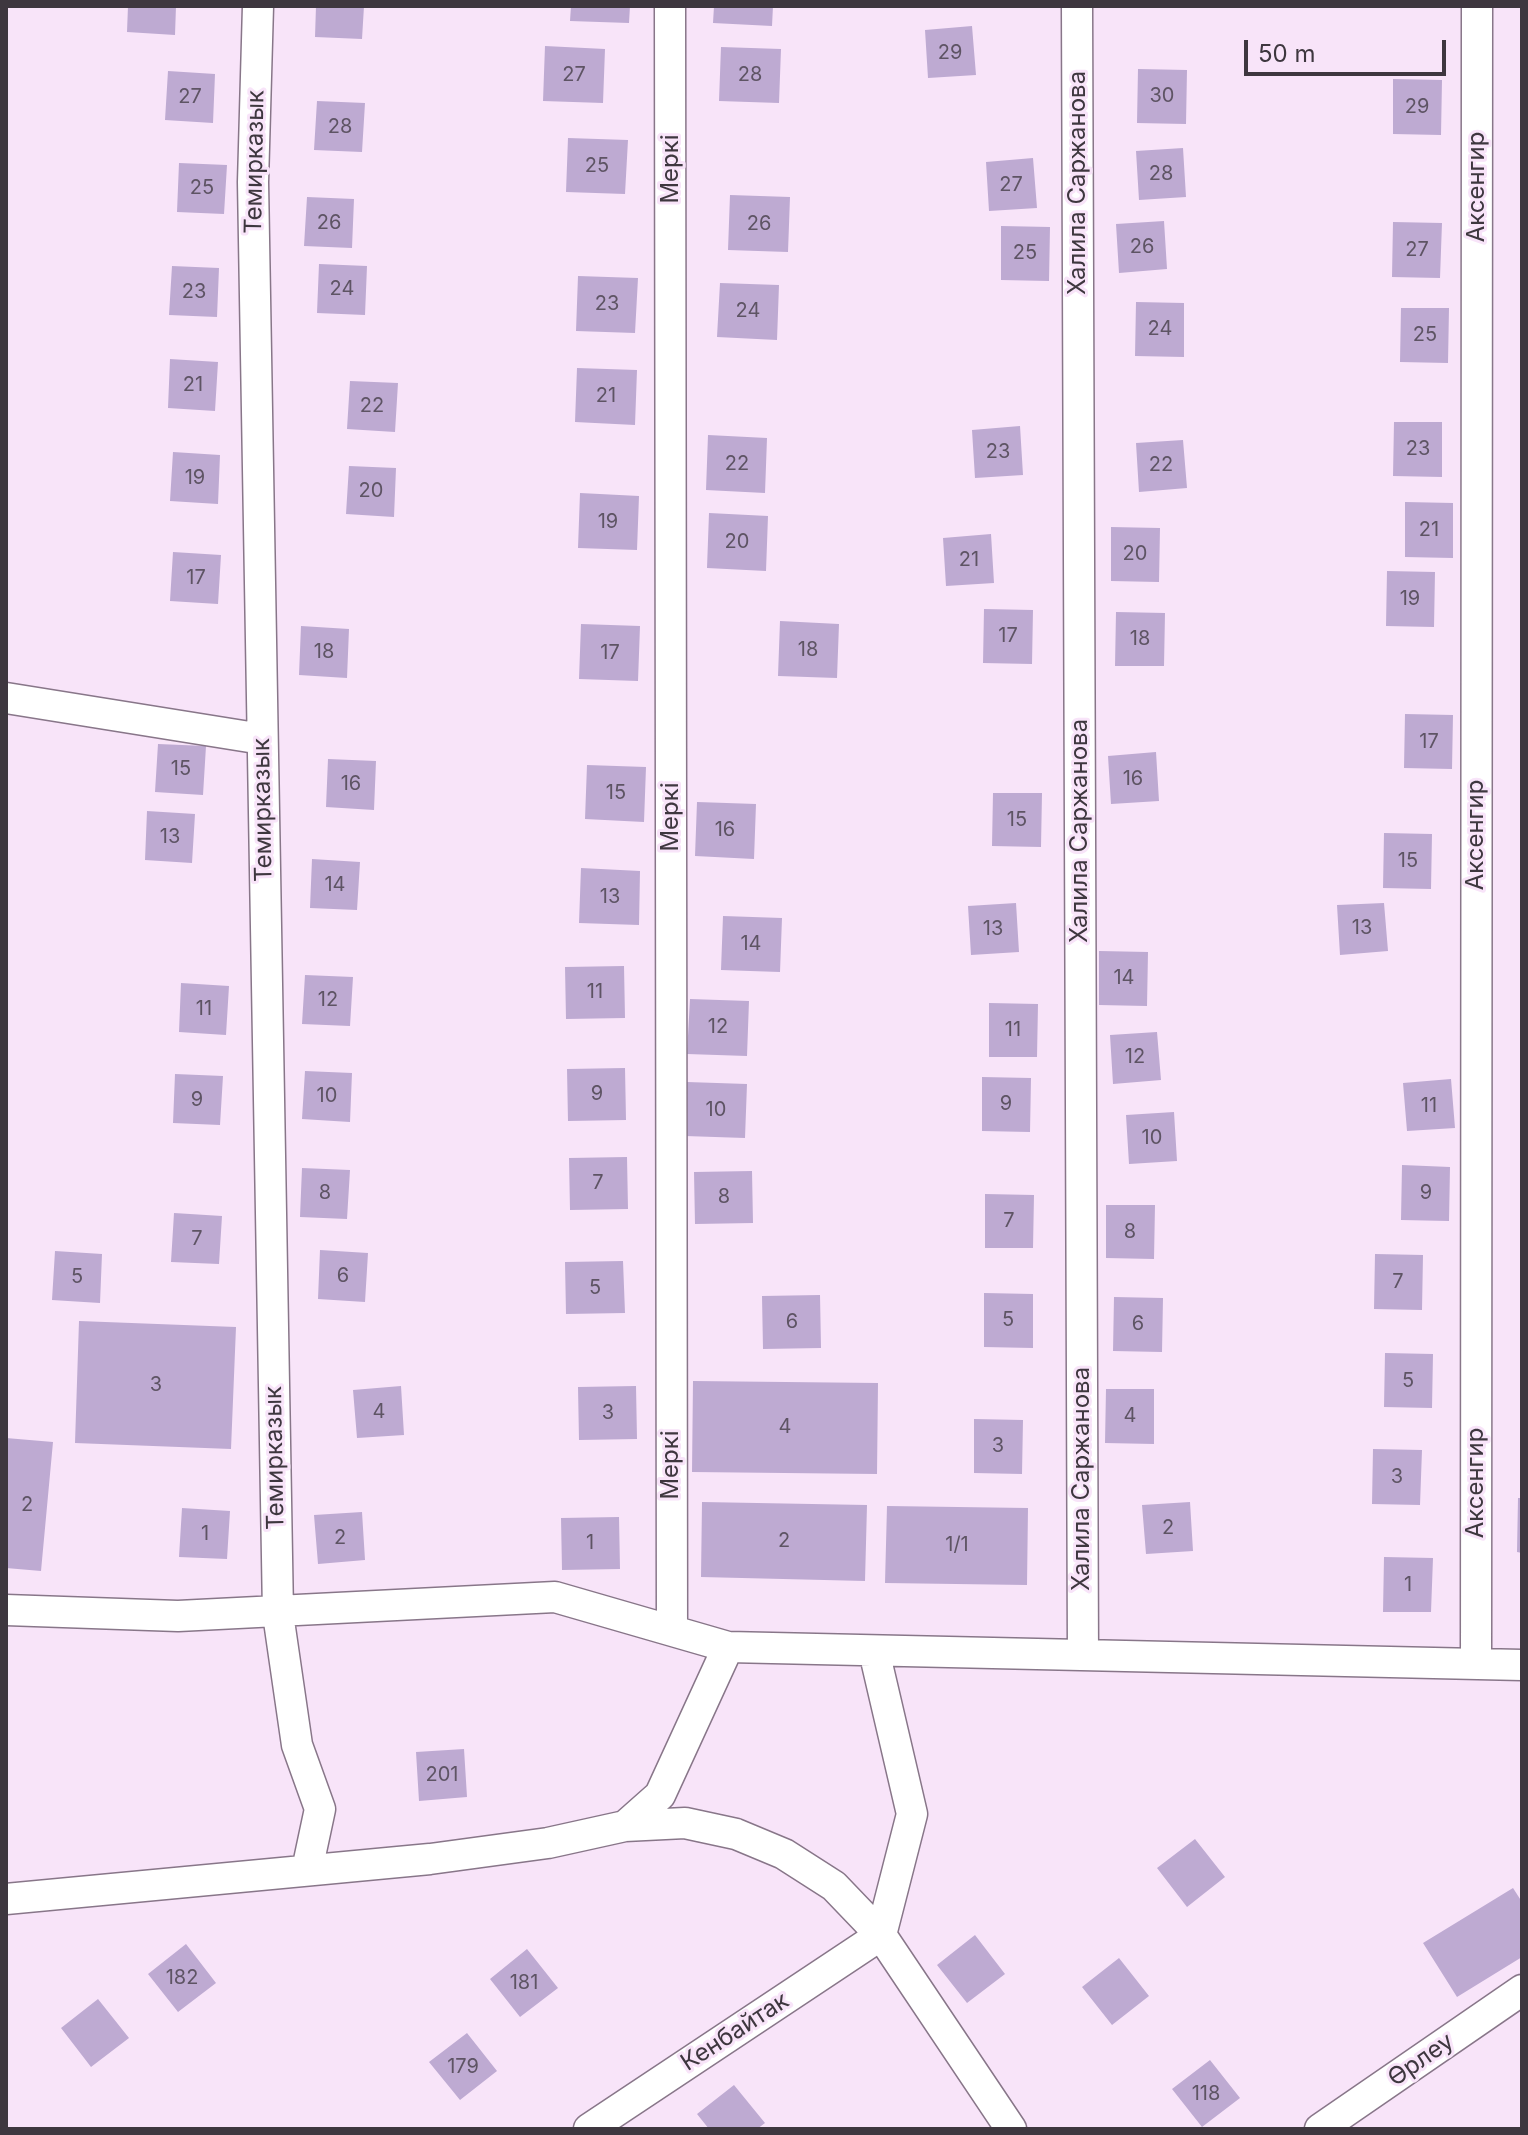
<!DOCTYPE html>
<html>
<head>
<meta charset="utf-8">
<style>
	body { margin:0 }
	#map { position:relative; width:1528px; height:2135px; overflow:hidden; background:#f8e4f9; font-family:Inter,sans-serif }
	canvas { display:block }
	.frame { position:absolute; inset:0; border:8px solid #3e373f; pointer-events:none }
	.scale { position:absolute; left:1244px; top:40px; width:202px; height:36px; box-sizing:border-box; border:4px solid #3e373f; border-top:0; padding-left:10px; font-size:24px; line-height:28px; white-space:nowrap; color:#3e373f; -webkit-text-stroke:6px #f8e4f9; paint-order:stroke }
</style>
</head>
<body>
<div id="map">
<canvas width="1528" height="2135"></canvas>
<div class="frame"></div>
<div class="scale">50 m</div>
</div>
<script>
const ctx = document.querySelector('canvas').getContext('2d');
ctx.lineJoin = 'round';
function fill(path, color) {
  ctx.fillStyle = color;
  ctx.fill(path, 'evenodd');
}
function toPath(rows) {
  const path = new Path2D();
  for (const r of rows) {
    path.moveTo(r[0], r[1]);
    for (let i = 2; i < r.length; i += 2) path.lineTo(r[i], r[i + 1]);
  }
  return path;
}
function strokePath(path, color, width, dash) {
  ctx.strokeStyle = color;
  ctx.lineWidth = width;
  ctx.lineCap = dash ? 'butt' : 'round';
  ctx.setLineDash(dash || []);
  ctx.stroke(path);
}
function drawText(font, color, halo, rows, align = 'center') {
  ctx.font = font + ' Inter,sans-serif';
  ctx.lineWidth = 6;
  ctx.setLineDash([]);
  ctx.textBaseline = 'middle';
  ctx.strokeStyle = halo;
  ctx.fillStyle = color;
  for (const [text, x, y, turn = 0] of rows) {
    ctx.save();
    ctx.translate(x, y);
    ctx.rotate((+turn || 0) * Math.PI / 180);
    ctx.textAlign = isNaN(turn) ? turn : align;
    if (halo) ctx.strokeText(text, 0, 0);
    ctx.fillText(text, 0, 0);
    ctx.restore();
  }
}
fill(toPath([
	[128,6,176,6,175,35,127,32],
	[316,6,364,6,362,39,315,37],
	[571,6,630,6,629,23,570,21],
	[714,6,773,6,772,26,713,23],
	[972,26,976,75,928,78,925,30],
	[545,46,605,49,603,103,543,101],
	[721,47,781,49,779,103,719,101],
	[1138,69,1187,70,1186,124,1137,123],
	[168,71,215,74,213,123,165,120],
	[1393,79,1442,80,1441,135,1393,134],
	[317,101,365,103,362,152,314,150],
	[568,138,628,140,625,194,566,192],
	[1183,148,1186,197,1139,200,1136,151],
	[1033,158,1037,208,989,211,986,162],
	[179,163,227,165,224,214,177,212],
	[730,195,790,197,788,252,728,250],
	[307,197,354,199,352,248,304,246],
	[1164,221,1167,269,1119,273,1116,224],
	[1393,222,1442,223,1440,278,1392,277],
	[1001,226,1050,227,1049,281,1001,280],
	[319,264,367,266,365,315,317,313],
	[172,266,219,268,217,317,169,315],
	[578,276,638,278,635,333,576,331],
	[720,283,779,285,777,340,717,337],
	[1136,302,1184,303,1184,357,1135,356],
	[1401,308,1449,308,1448,363,1400,362],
	[170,359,218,362,215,411,168,408],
	[577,368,637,370,635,425,575,422],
	[350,381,398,383,395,432,347,429],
	[1394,422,1442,422,1442,477,1393,476],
	[1020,426,1023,475,975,478,972,430],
	[708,435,767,438,765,493,706,490],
	[1183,440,1187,488,1139,492,1136,443],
	[173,452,220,455,218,504,170,501],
	[349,466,396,468,394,517,346,514],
	[580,493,639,496,637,550,578,548],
	[1405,502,1453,503,1453,558,1405,557],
	[709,513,768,516,766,571,707,568],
	[1111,527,1160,528,1159,582,1111,581],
	[991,534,994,583,946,586,943,538],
	[173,552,221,555,218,604,170,601],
	[1387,571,1435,572,1434,627,1386,626],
	[984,609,1033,610,1032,664,983,663],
	[1116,612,1165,613,1164,666,1115,666],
	[780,621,839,624,837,678,778,676],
	[581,624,640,626,638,681,579,679],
	[301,626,349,629,347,678,299,675],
	[1405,714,1453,715,1452,769,1404,768],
	[158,744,206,746,203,795,155,792],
	[1156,752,1159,801,1111,804,1108,756],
	[328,759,376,761,374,810,326,807],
	[587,765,646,767,644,822,585,819],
	[993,793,1042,793,1041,847,992,846],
	[697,802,756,804,754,859,695,856],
	[147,811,195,814,192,863,145,860],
	[1384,833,1432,834,1431,889,1383,888],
	[312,859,360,862,357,910,310,908],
	[581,868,640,871,639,925,579,923],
	[1016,903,1019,952,971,955,968,906],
	[1384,903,1388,951,1340,955,1337,905],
	[723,916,782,918,780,972,721,970],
	[1099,951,1148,952,1147,1006,1099,1005],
	[624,966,625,1018,566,1019,565,967],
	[305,975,353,977,350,1026,302,1024],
	[181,983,229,986,226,1035,179,1032],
	[690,999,749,1001,747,1056,687,1054],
	[989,1003,1038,1004,1037,1057,989,1057],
	[1157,1032,1161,1080,1113,1084,1110,1035],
	[625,1068,626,1120,568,1121,567,1069],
	[305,1071,352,1073,350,1122,302,1119],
	[175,1074,223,1076,220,1125,173,1123],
	[982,1077,1031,1078,1030,1132,982,1131],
	[1451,1079,1455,1128,1407,1131,1403,1083],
	[687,1082,747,1084,745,1138,685,1136],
	[1174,1112,1177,1161,1129,1164,1126,1115],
	[627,1157,628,1209,570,1210,569,1158],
	[1402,1165,1450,1167,1449,1221,1401,1220],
	[302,1168,350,1170,347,1219,300,1217],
	[752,1171,753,1223,695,1224,694,1172],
	[985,1194,1034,1195,1033,1248,985,1248],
	[1106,1205,1155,1205,1154,1259,1106,1258],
	[174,1213,222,1216,219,1264,171,1262],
	[320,1250,368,1253,365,1302,318,1299],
	[55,1251,102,1254,100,1303,52,1300],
	[1375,1254,1423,1255,1422,1310,1374,1309],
	[623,1261,625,1313,566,1314,565,1262],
	[984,1293,1033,1294,1033,1348,984,1347],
	[820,1295,821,1348,763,1349,762,1296],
	[1114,1297,1163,1298,1162,1352,1113,1351],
	[79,1321,236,1327,231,1449,75,1443],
	[1385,1353,1433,1354,1432,1408,1384,1407],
	[693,1381,878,1383,877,1474,692,1472],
	[401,1386,404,1435,357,1438,353,1390],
	[636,1386,637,1439,579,1440,578,1387],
	[1106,1389,1154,1389,1154,1444,1105,1443],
	[974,1419,1023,1420,1022,1474,974,1473],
	[6,1438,53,1442,41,1571,6,1568],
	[1373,1449,1422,1450,1420,1505,1372,1504],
	[1518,1498,1522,1498,1522,1553,1517,1552],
	[702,1502,867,1505,865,1581,701,1577],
	[1190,1502,1193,1551,1146,1554,1142,1505],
	[887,1506,1028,1508,1027,1585,885,1583],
	[182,1508,230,1511,227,1559,179,1557],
	[362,1512,365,1560,318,1564,314,1515],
	[619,1517,620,1569,562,1570,561,1518],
	[1384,1557,1433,1558,1431,1612,1383,1612],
	[464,1749,467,1797,419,1801,416,1752],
	[1195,1839,1225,1877,1187,1907,1157,1868],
	[1513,1888,1522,1902,1522,1957,1457,1997,1423,1943],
	[975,1935,1005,1974,967,2003,937,1965],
	[186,1944,216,1983,178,2012,148,1974],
	[527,1949,558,1988,520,2017,490,1979],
	[1119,1958,1149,1996,1112,2025,1082,1987],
	[98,1999,129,2038,91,2067,61,2028],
	[467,2033,497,2071,460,2100,429,2062],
	[1210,2060,1240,2098,1202,2127,1172,2089],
	[734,2085,765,2123,757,2129,709,2129,697,2114]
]), '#beaad2');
const minor = toPath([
	[258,6,253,182,278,1614,297,1745,320,1809,307,1870],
	[670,6,672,1628],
	[1077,6,1083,1655],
	[6,698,262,739],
	[6,1610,178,1616,555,1597,728,1647,1522,1665],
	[874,1651,912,1814,881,1935],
	[1476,1664,1477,6],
	[625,1826,685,1823,736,1834,784,1854,834,1886,881,1935,1011,2129],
	[6,1899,430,1859,548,1843,625,1826,660,1795,728,1647],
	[589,2129,881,1935],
	[1320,2129,1522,1990]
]);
strokePath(minor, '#887689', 33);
strokePath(minor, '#fff', 30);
drawText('20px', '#5e5464', null, [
	["29",950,53],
	["27",574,75],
	["28",750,75],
	["30",1162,96],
	["27",190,97],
	["29",1417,107],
	["28",340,127],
	["25",597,166],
	["28",1161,174],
	["27",1011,185],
	["25",202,188],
	["26",329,223],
	["26",759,224],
	["26",1142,247],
	["27",1417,250],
	["25",1025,253],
	["24",342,289],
	["23",194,292],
	["23",607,304],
	["24",748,311],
	["24",1160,329],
	["25",1425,335],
	["21",193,385],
	["21",606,396],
	["22",372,406],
	["23",1418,449],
	["23",998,452],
	["22",737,464],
	["22",1161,465],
	["19",195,478],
	["20",371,491],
	["19",608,522],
	["21",1429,530],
	["20",737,542],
	["20",1135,554],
	["21",969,560],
	["17",196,578],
	["19",1410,599],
	["17",1008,636],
	["18",1140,639],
	["18",808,650],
	["18",324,652],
	["17",610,653],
	["17",1429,742],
	["15",181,769],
	["16",1133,779],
	["16",351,784],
	["15",616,793],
	["15",1017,820],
	["16",725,830],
	["13",170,837],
	["15",1408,861],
	["14",335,885],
	["13",610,897],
	["13",1362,928],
	["13",993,929],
	["14",751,944],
	["14",1124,978],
	["11",595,992],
	["12",328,1000],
	["11",204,1009],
	["12",718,1027],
	["11",1013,1030],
	["12",1135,1057],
	["9",597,1094],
	["10",327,1096],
	["9",197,1100],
	["9",1006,1104],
	["11",1429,1106],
	["10",716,1110],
	["10",1152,1138],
	["7",598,1183],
	["8",325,1193],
	["9",1426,1193],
	["8",724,1197],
	["7",1009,1221],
	["8",1130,1232],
	["7",197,1239],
	["6",343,1276],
	["5",77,1277],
	["7",1398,1282],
	["5",595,1288],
	["5",1008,1320],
	["6",792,1322],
	["6",1138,1324],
	["5",1408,1381],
	["3",156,1385],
	["4",379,1412],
	["3",608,1413],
	["4",1130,1416],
	["4",785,1427],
	["3",998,1446],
	["3",1397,1477],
	["2",27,1505],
	["2",1168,1528],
	["1",205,1534],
	["2",340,1538],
	["2",784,1541],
	["1",590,1543],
	["1/1",957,1545],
	["1",1408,1585],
	["201",442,1775],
	["182",182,1978],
	["181",524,1983],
	["179",463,2067],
	["118",1206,2094]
]);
drawText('24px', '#3e373f', '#f8e4f9', [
	["Темирказык",255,162,-89],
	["Меркі",671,169,-90],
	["Халила Саржанова",1078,183,-90],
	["Аксенгир",1477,187,-90],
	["Темирказык",263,810,-91],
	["Меркі",671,817,-90],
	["Халила Саржанова",1080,831,-90],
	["Аксенгир",1476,835,-90],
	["Темирказык",275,1458,-91],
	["Меркі",671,1465,-90],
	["Халила Саржанова",1082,1479,-90],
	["Аксенгир",1476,1483,-90],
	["Кенбайтак",735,2032,-33],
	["Өрлеу",1421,2060,-35]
]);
</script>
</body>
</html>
